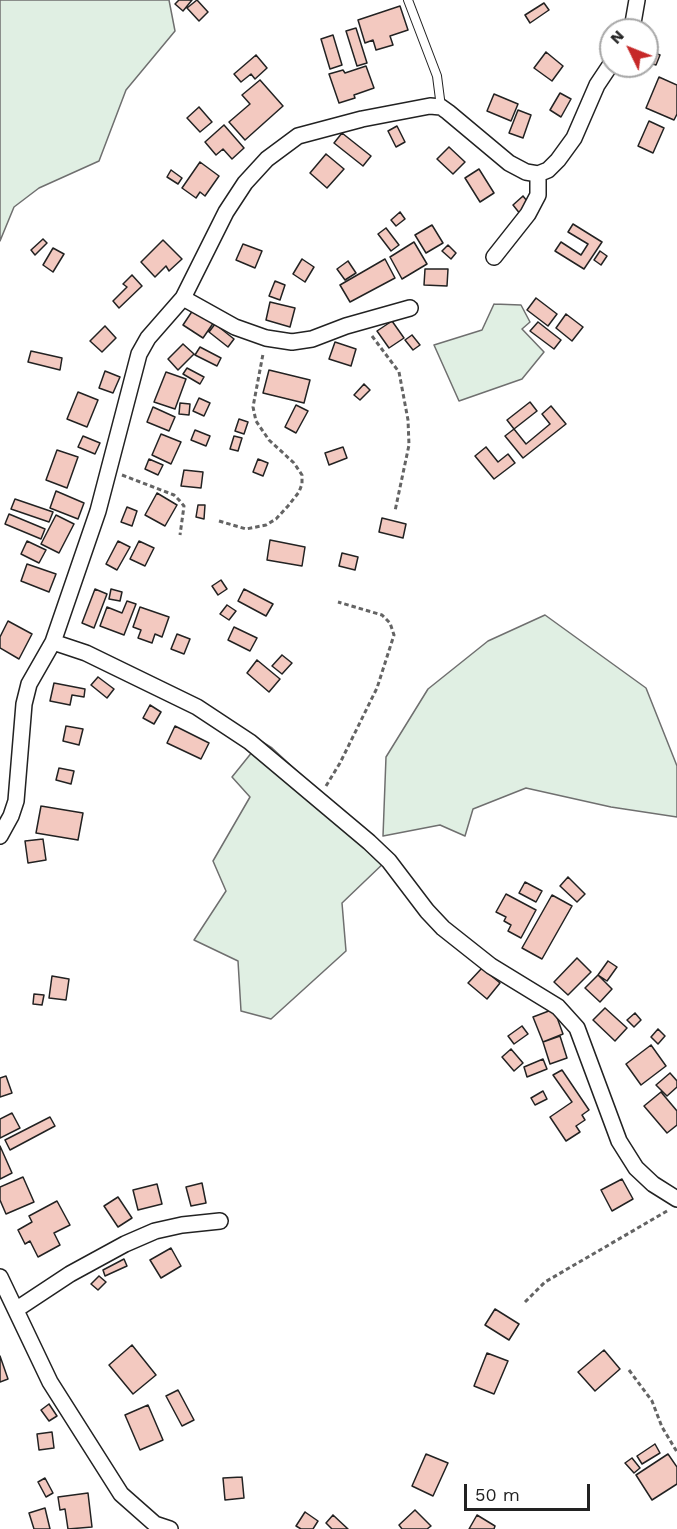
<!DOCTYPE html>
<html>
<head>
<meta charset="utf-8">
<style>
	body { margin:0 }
	#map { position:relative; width:677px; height:1529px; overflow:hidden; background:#fff; font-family:"Work Sans",sans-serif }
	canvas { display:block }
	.north { position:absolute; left:599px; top:18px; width:60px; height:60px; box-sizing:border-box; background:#fff; border:2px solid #a7a7a7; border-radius:50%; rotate:313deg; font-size:16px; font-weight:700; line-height:24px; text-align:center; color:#222 }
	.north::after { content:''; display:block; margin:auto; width:21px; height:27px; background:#c62828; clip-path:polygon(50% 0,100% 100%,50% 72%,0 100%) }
	.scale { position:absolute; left:464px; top:1484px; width:126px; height:27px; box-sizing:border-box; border:3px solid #222; border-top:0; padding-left:8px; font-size:18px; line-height:21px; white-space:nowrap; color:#222; -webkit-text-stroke:4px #fff; paint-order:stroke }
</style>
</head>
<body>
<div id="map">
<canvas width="677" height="1529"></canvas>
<div class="north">N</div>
<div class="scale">50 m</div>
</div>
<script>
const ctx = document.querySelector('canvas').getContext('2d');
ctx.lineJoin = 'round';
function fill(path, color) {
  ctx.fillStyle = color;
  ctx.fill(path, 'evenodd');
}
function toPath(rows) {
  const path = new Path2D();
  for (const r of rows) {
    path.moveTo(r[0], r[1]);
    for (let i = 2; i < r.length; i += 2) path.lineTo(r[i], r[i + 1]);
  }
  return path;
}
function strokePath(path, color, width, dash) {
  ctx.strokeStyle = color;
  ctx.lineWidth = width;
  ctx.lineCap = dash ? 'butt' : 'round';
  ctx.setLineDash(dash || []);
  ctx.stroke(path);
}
const green = toPath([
	[0,0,169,0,175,31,126,90,99,161,39,188,14,207,0,241,0,0],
	[494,304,521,305,530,322,522,329,544,352,522,379,459,401,434,345,482,330,494,304],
	[545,615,646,688,677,766,677,817,611,807,526,788,473,809,465,836,440,825,383,836,386,757,428,689,488,641,545,615],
	[261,741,272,748,375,843,388,859,342,903,346,951,271,1019,241,1011,238,961,194,940,226,891,213,861,250,797,232,777,261,741]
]);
fill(green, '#e0efe3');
strokePath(green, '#6f6f6f', 1.5);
const building = toPath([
	[179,0,192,0,183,11,175,4,179,0],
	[197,0,208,12,199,21,187,8,197,0],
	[544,3,549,10,530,23,525,15,544,3],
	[400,6,408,30,390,36,393,45,376,50,373,40,365,43,358,20,400,6],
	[356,28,367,63,357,66,346,31,356,28],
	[333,35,342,65,330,69,321,39,333,35],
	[647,50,660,55,656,65,647,62,647,50],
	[546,52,563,66,552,81,534,68,546,52],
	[256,55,267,68,255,79,251,74,241,82,234,74,256,55],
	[366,66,374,88,354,95,355,98,339,103,329,74,343,70,345,73,366,66],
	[659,77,677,85,677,114,674,120,646,108,659,77],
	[260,80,283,106,245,140,229,122,250,104,242,95,260,80],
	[560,93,571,99,561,117,550,110,560,93],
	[494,94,518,104,511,121,487,111,494,94],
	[199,107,212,122,200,132,187,118,199,107],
	[518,110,531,115,523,138,509,133,518,110],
	[649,121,664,128,653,153,638,146,649,121],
	[224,125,244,148,232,159,223,149,216,155,205,142,224,125],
	[397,126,405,142,396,147,388,131,397,126],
	[342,133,371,156,363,166,334,143,342,133],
	[449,147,465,162,453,174,437,159,449,147],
	[326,154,344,169,327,188,310,173,326,154],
	[200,162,219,176,205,196,200,192,196,198,182,188,200,162],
	[479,169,494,193,480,202,465,178,479,169],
	[171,170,182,178,178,184,167,177,171,170],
	[523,196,531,206,521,215,513,205,523,196],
	[400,212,405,219,396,226,391,220,400,212],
	[573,224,602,242,584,269,555,251,561,242,581,255,588,244,568,232,573,224],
	[432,225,443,243,426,253,415,235,432,225],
	[386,228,399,245,391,251,378,234,386,228],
	[43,239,47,243,35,255,31,250,43,239],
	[163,240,182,259,169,271,166,266,155,277,141,262,163,240],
	[414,242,427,264,402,279,390,257,414,242],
	[243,244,262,251,255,268,236,260,243,244],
	[448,245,456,253,451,259,442,251,448,245],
	[53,248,64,254,53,272,43,265,53,248],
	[600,251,607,256,601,265,594,260,600,251],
	[302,259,314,267,305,282,293,274,302,259],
	[385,259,395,278,350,302,340,285,385,259],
	[348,261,356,273,345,280,337,269,348,261],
	[425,269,448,269,447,286,424,285,425,269],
	[132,275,142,286,119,308,113,301,127,287,123,284,132,275],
	[275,281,285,285,280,300,269,296,275,281],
	[536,298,557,314,548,326,527,310,536,298],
	[270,302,295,308,290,327,266,320,270,302],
	[193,310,214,322,203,338,183,325,193,310],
	[566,314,583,327,572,341,556,328,566,314],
	[392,321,404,338,389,348,377,331,392,321],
	[538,322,561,340,554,349,530,331,538,322],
	[215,324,234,339,228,347,209,332,215,324],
	[105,326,116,338,102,352,90,341,105,326],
	[412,335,420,345,413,350,405,340,412,335],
	[335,342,356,349,351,366,329,359,335,342],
	[183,344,194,354,178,370,168,359,183,344],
	[200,347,221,358,217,366,195,355,200,347],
	[31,351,62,358,60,370,28,362,31,351],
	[187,368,204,377,200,384,183,374,187,368],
	[269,370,310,380,304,403,263,393,269,370],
	[105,371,120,377,113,393,99,388,105,371],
	[166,372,186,379,175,409,154,402,166,372],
	[364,384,370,390,360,400,354,395,364,384],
	[78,392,98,400,87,427,67,419,78,392],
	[199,398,210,403,204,416,193,411,199,398],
	[530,402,537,411,514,429,507,420,530,402],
	[180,403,190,404,189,415,179,414,180,403],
	[296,405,308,411,296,433,285,427,296,405],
	[551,406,566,424,523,458,505,436,514,429,526,444,550,424,542,414,551,406],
	[153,407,175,417,169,431,147,422,153,407],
	[239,419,248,422,244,434,235,431,239,419],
	[195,430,210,436,206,446,191,440,195,430],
	[161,434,181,442,171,464,152,455,161,434],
	[83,436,100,443,95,454,78,447,83,436],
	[234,436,242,438,238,451,230,449,234,436],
	[343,447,347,458,329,465,325,453,343,447],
	[486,447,498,462,508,454,515,463,494,479,475,456,486,447],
	[57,450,78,457,67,488,46,480,57,450],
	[149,459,163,465,158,475,145,469,149,459],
	[258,459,268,463,263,476,253,472,258,459],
	[184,470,203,472,201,488,181,486,184,470],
	[56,491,84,503,78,519,50,508,56,491],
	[157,493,177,505,165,526,145,515,157,493],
	[15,499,53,512,49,522,11,509,15,499],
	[198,505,205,505,204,519,196,517,198,505],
	[127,507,137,511,132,526,121,522,127,507],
	[9,514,45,529,41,539,5,524,9,514],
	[56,515,74,524,59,553,41,544,56,515],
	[382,518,406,524,403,538,379,532,382,518],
	[270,540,305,547,302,566,267,560,270,540],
	[27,541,46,550,39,563,21,554,27,541],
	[118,541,130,547,117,570,106,564,118,541],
	[139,541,154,548,145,566,130,559,139,541],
	[342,553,358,557,355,570,339,566,342,553],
	[27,564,56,574,49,592,21,581,27,564],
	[221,580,227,589,218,595,212,586,221,580],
	[95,589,107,594,94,628,82,623,95,589],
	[111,589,122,592,120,601,109,599,111,589],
	[244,589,273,604,266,616,238,601,244,589],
	[127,601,136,604,124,635,100,626,107,607,122,613,127,601],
	[227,605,236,611,229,620,220,614,227,605],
	[140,607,169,617,162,637,155,634,152,643,138,638,141,630,133,627,140,607],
	[8,621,32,634,19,659,0,648,0,637,8,621],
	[234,627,257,638,250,651,228,640,234,627],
	[177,634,190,639,184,654,171,649,177,634],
	[282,655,292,663,282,674,272,666,282,655],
	[257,660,280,679,269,692,247,673,257,660],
	[98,677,114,689,107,698,91,685,98,677],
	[54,683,85,689,84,697,72,695,70,705,50,701,54,683],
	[150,705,161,712,154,724,143,718,150,705],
	[66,726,83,729,79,745,63,741,66,726],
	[175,726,209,743,201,759,167,743,175,726],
	[59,768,74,771,71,784,56,780,59,768],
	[41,806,83,813,78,840,36,833,41,806],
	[43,839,46,860,28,863,25,841,43,839],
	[568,877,585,894,577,902,560,886,568,877],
	[525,882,542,891,536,902,519,893,525,882],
	[506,894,536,910,521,938,508,931,511,925,504,921,506,917,496,912,506,894],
	[552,895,572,906,542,959,522,948,552,895],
	[577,958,591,972,568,995,554,982,577,958],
	[608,961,617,967,607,981,598,975,608,961],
	[482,968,500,983,487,999,468,983,482,968],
	[598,975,612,989,600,1002,585,988,598,975],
	[52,976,69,979,66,1000,49,998,52,976],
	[34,994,44,995,42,1005,33,1004,34,994],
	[605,1008,627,1028,615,1041,593,1020,605,1008],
	[554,1009,563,1034,543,1042,533,1017,554,1009],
	[635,1013,641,1020,634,1027,627,1020,635,1013],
	[522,1026,528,1034,514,1044,508,1036,522,1026],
	[658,1029,665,1036,658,1044,651,1037,658,1029],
	[560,1036,567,1058,550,1064,543,1042,560,1036],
	[651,1045,666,1066,641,1085,626,1064,651,1045],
	[511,1049,523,1063,514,1071,502,1057,511,1049],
	[543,1059,547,1069,527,1077,524,1067,543,1059],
	[562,1070,589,1110,582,1115,585,1120,576,1126,580,1132,566,1141,550,1117,572,1102,553,1075,562,1070],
	[670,1073,677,1081,677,1087,667,1096,656,1085,670,1073],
	[6,1076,12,1093,0,1097,0,1078,6,1076],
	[543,1091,547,1099,535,1105,531,1098,543,1091],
	[661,1092,677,1111,677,1125,667,1133,644,1106,661,1092],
	[12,1113,20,1128,0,1138,0,1119,12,1113],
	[50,1117,55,1126,10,1150,5,1140,50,1117],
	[0,1146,12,1173,0,1179,0,1146],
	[23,1177,34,1202,6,1214,0,1200,0,1187,23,1177],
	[622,1179,633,1199,612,1211,601,1190,622,1179],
	[202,1183,206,1203,191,1206,186,1187,202,1183],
	[157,1184,162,1204,138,1210,133,1190,157,1184],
	[118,1197,132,1218,118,1227,104,1206,118,1197],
	[57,1201,70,1225,54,1233,60,1245,38,1257,30,1241,25,1244,18,1230,32,1222,29,1216,57,1201],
	[171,1248,181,1266,161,1278,150,1260,171,1248],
	[124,1259,127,1266,105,1276,103,1270,124,1259],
	[99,1276,106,1282,98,1290,91,1284,99,1276],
	[495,1309,519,1324,509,1340,485,1325,495,1309],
	[132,1345,156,1375,133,1394,109,1365,132,1345],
	[604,1350,620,1369,595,1391,578,1372,604,1350],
	[487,1353,508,1361,494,1394,474,1386,487,1353],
	[0,1356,8,1379,0,1382,0,1356],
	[178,1390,194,1420,182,1426,166,1396,178,1390],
	[49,1404,57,1416,49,1421,41,1410,49,1404],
	[148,1405,163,1440,140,1450,125,1415,148,1405],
	[52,1432,54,1448,39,1450,37,1434,52,1432],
	[655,1444,660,1453,642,1464,637,1456,655,1444],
	[426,1454,448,1463,433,1496,412,1486,426,1454],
	[668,1454,677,1467,677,1484,652,1500,636,1475,668,1454],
	[632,1458,640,1468,634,1473,625,1463,632,1458],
	[242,1477,244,1498,225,1500,223,1478,242,1477],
	[45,1478,53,1493,46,1497,38,1482,45,1478],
	[88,1493,92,1527,68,1529,65,1509,60,1510,58,1497,88,1493],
	[45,1508,50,1529,34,1529,29,1513,45,1508],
	[415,1510,431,1526,427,1529,402,1529,399,1525,415,1510],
	[305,1512,318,1521,313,1529,301,1529,296,1526,305,1512],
	[333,1515,348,1529,332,1529,326,1523,333,1515],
	[477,1515,495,1526,494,1529,469,1529,477,1515]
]);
fill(building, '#f3c9c0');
strokePath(building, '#222', 1.5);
const service = toPath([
	[408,0,437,76,441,107]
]);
const minor = toPath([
	[630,30,633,23,637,0],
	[494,257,528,214,538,195,538,174],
	[183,298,235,327,266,338,292,342,312,339,346,326,410,308],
	[53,642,86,653,197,707,250,742,369,842,389,861,427,911,443,928,491,966,558,1007,577,1028,619,1141,636,1168,653,1184,677,1199],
	[0,836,11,816,16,801,24,704,29,684,53,642,98,511,139,354,148,338,183,298,226,212,245,183,267,159,298,136,362,119,430,106,441,107,448,112,509,163,526,172,538,174,548,170,558,160,574,138,597,85,611,64],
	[0,1277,50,1382,121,1494,155,1524,170,1529],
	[17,1309,70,1274,125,1244,155,1231,182,1225,220,1221]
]);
strokePath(service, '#222', 10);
strokePath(minor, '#222', 18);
strokePath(toPath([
	[372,336,399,372,408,420,409,445,395,511],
	[122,475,174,495,179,500,184,506,180,535],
	[219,521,246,529,266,525,276,519,288,506,299,492,302,484,302,475,294,463,269,440,256,421,253,407,263,354],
	[326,786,340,763,377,688,394,635,390,623,382,615,338,602],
	[525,1302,545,1282,667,1211],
	[629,1370,652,1401,662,1427,677,1452]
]), '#646464', 3, [4.5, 3]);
strokePath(service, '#fff', 8);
strokePath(minor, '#fff', 15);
</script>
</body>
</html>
